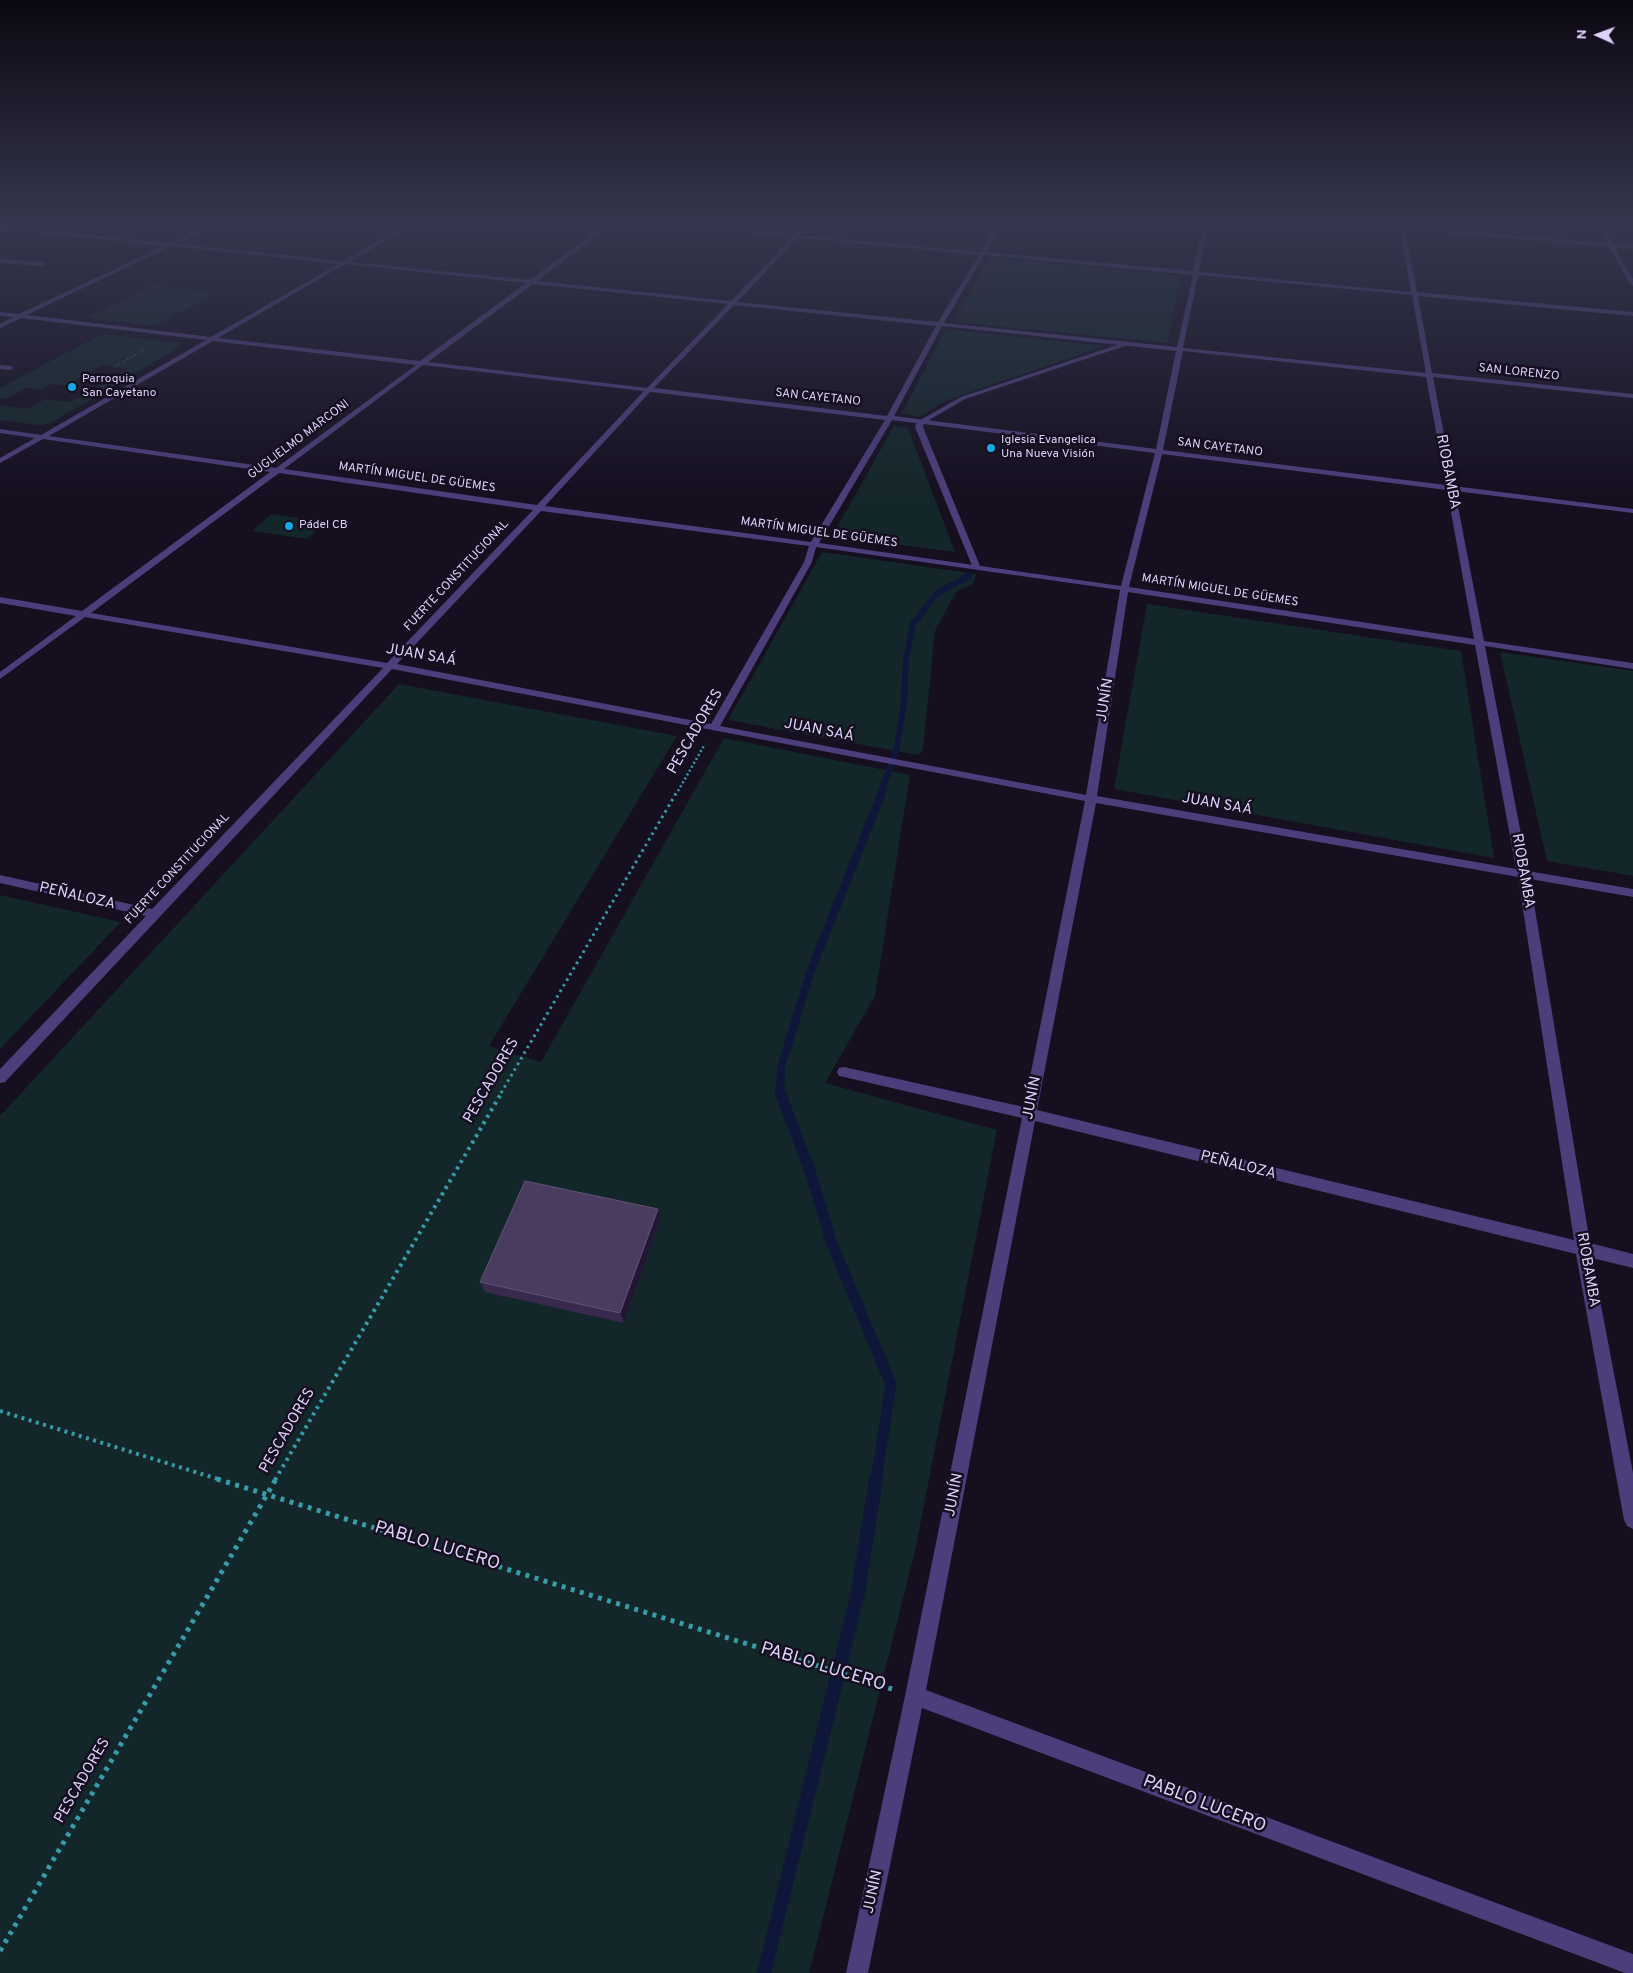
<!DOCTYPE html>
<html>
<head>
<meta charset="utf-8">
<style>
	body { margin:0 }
	#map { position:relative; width:1633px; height:1973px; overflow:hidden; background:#150f20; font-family:Overpass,sans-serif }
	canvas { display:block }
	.north { position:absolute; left:1573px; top:10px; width:50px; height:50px; -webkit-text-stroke:4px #150f20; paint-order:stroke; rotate:272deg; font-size:14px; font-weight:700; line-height:20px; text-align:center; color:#ded2fb }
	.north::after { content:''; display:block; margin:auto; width:18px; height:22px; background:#ded2fb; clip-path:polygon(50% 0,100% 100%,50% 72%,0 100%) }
</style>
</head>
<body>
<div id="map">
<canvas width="1633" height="1973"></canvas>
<div class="north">N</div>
</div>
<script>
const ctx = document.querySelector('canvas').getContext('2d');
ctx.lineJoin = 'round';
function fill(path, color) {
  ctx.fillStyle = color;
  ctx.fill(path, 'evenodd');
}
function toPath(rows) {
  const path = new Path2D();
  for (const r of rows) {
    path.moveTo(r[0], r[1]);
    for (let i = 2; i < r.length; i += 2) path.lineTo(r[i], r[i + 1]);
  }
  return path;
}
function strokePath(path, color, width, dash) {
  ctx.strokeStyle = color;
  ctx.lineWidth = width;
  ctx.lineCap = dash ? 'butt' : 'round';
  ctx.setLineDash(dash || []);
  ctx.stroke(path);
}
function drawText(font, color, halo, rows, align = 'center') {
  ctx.font = font + ' Overpass,sans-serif';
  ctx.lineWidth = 5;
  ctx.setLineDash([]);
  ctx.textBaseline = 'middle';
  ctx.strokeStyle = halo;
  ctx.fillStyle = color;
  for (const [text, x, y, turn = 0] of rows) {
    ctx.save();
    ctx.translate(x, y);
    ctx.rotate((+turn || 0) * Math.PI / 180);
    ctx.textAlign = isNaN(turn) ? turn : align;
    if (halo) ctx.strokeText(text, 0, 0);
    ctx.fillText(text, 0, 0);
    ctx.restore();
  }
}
fill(toPath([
	[989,257,1180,276,1168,343,953,322],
	[151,285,217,292,155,326,87,318],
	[946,329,1105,346,945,401,919,417,902,413],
	[102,334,178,343,180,347,49,424,37,425,0,420,0,405,27,409,45,399,70,402,127,369,102,365,66,386,51,384,41,390,26,388,6,399,0,398,0,388],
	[894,426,908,428,955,552,832,536],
	[272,514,326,522,307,539,252,531],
	[822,552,976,574,973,584,956,592,935,631,923,750,918,755,728,720],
	[1147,604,1461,651,1494,858,1114,789],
	[1500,652,1633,671,1633,876,1547,861],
	[399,684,677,736,489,1046,541,1062,724,738,910,775,875,996,825,1083,997,1130,915,1551,809,1973,0,1973,0,1116],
	[0,895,121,922,0,1049]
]), '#132629');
strokePath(toPath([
	[882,791,897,747,904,702,906,660,913,624,937,593,969,576]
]), '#0e163a', 6);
strokePath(toPath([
	[780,1093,781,1067,811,970,883,790]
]), '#0e163a', 8);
strokePath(toPath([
	[780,1092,810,1171,832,1244,891,1384,876,1480]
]), '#0e163a', 11);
strokePath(toPath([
	[764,1973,858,1592,876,1479]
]), '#0e163a', 14);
strokePath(toPath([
	[114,367,144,350]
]), '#399aa8', 1, [1, 2]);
strokePath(toPath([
	[678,791,705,744]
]), '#399aa8', 2.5, [2, 2.5]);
strokePath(toPath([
	[501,1093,678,790]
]), '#399aa8', 3, [2.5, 4]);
strokePath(toPath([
	[0,1411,221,1480],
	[275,1480,502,1092]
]), '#399aa8', 4, [3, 4.5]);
strokePath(toPath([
	[217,1479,892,1689],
	[0,1951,276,1479]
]), '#399aa8', 5, [4, 5.5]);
fill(toPath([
	[0,259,43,262,46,264,43,266,0,263,0,259],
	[1126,342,1129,344,1128,345,965,399,924,423,923,427,980,566,973,568,915,427,917,422,961,397,1126,342],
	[0,365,11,366,14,368,11,370,0,369,0,365]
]), '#4c3e7b');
fill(toPath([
	[212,223,219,223,177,244,343,261,409,223,416,223,350,262,530,280,608,223,614,223,537,281,731,301,792,237,653,223,795,234,806,223,812,223,800,235,981,252,998,223,1004,223,986,252,1193,271,1203,223,1209,223,1199,272,1411,292,1400,229,1345,223,1399,226,1398,223,1404,223,1404,226,1607,243,1595,223,1601,223,1613,244,1633,245,1633,249,1614,247,1633,279,1633,286,1630,284,1609,247,1405,229,1417,292,1633,312,1633,316,1418,296,1432,373,1633,394,1633,398,1433,377,1454,486,1633,509,1633,513,1455,491,1484,641,1633,663,1633,669,1485,646,1528,871,1633,889,1633,897,1530,879,1590,1243,1633,1254,1633,1268,1592,1258,1633,1473,1633,1529,1627,1526,1624,1520,1576,1254,1035,1121,926,1690,1633,1954,1633,1973,1625,1973,922,1708,868,1973,846,1973,905,1696,1022,1118,844,1077,839,1076,837,1072,839,1068,844,1067,1024,1107,1085,801,392,669,5,1082,0,1083,0,1069,146,916,0,883,0,875,152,909,383,668,85,617,0,679,0,672,76,616,0,603,0,597,82,611,270,472,43,439,0,463,0,458,35,438,0,433,0,429,41,435,206,340,21,318,0,328,0,324,13,317,0,316,0,312,19,314,164,246,0,229,0,225,170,243,212,223],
	[798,238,979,255,938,322,737,302,798,238],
	[171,246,338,264,211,337,27,315,171,246],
	[984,255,1193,275,1177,347,944,323,984,255],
	[345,264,526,283,420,361,218,338,345,264],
	[1198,275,1412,295,1426,373,1183,348,1198,275],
	[533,284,728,304,647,388,428,362,533,284],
	[734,305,936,326,887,416,654,388,734,305],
	[942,326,1176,351,1156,449,894,416,942,326],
	[213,341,416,365,276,468,49,436,213,341],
	[1183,351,1426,377,1446,485,1163,450,1183,351],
	[423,365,644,391,537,505,284,469,423,365],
	[650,392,651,392,885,420,811,542,545,506,650,392],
	[892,420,1155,453,1121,586,819,543,892,420],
	[1162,454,1447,490,1474,639,1129,587,1162,454],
	[279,473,533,510,387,663,91,613,279,473],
	[541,511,809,546,804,562,711,724,397,664,541,511],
	[816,547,1120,590,1086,795,720,726,812,562,816,547],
	[1128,592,1475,645,1516,869,1097,796,1128,592],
	[1096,803,1518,877,1574,1240,1037,1110,1096,803]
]), '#4c3e7b');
fill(toPath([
	[13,223,20,223,0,232,0,228,13,223]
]), '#8d72f2');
fill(toPath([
	[658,1209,660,1220,624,1323,485,1292,480,1282]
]), '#372a4c');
fill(toPath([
	[658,1209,660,1220,624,1323,620,1313]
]), '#221733');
const building = toPath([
	[525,1181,658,1209,620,1313,480,1282,525,1181]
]);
fill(building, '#493c5f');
strokePath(building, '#605377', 1);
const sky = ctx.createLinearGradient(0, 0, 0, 499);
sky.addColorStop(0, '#0c0812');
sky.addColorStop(0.45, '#35374e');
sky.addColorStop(1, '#35374e00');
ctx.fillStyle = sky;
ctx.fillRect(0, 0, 1633, 499);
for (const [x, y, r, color] of [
	[72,387,5,"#15a8e4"],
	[991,448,5,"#15a8e4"],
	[289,526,5,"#15a8e4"]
]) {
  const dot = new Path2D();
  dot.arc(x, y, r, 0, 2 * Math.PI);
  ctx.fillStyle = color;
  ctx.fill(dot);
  strokePath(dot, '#150f20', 2);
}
drawText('12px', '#ded2fb', '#150f20', [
	["SAN LORENZO",1519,373,6],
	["SAN CAYETANO",818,398,6],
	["GUGLIELMO MARCONI",299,440,-37],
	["SAN CAYETANO",1220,448,7],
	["MARTÍN MIGUEL DE GÜEMES",417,478,8],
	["MARTÍN MIGUEL DE GÜEMES",819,533,8],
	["FUERTE CONSTITUCIONAL",457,576,-47],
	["MARTÍN MIGUEL DE GÜEMES",1220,591,9],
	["FUERTE CONSTITUCIONAL",178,869,-47]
]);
drawText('12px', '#ded2fb', '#150f20', [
	["Parroquia",82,380],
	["San Cayetano",82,394],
	["Iglesia Evangelica",1001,441],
	["Una Nueva Visión",1001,455],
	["Pádel CB",299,526]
], 'left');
drawText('15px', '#ded2fb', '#150f20', [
	["RIOBAMBA",1447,472,79],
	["JUAN SAÁ",421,656,10],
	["JUNÍN",1106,700,-81],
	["JUAN SAÁ",819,731,11],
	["PESCADORES",696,732,-60],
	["JUAN SAÁ",1217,805,10],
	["RIOBAMBA",1522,871,80],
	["PEÑALOZA",77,897,13],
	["PESCADORES",492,1081,-60],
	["JUNÍN",1033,1098,-79],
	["PEÑALOZA",1238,1166,14],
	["RIOBAMBA",1587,1270,80],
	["PESCADORES",288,1431,-60],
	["JUNÍN",955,1495,-79],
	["PESCADORES",83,1781,-60],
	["JUNÍN",874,1892,-78]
]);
drawText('18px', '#ded2fb', '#150f20', [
	["PABLO LUCERO",437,1547,17],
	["PABLO LUCERO",823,1668,17],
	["PABLO LUCERO",1204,1805,21]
]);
</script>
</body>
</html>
